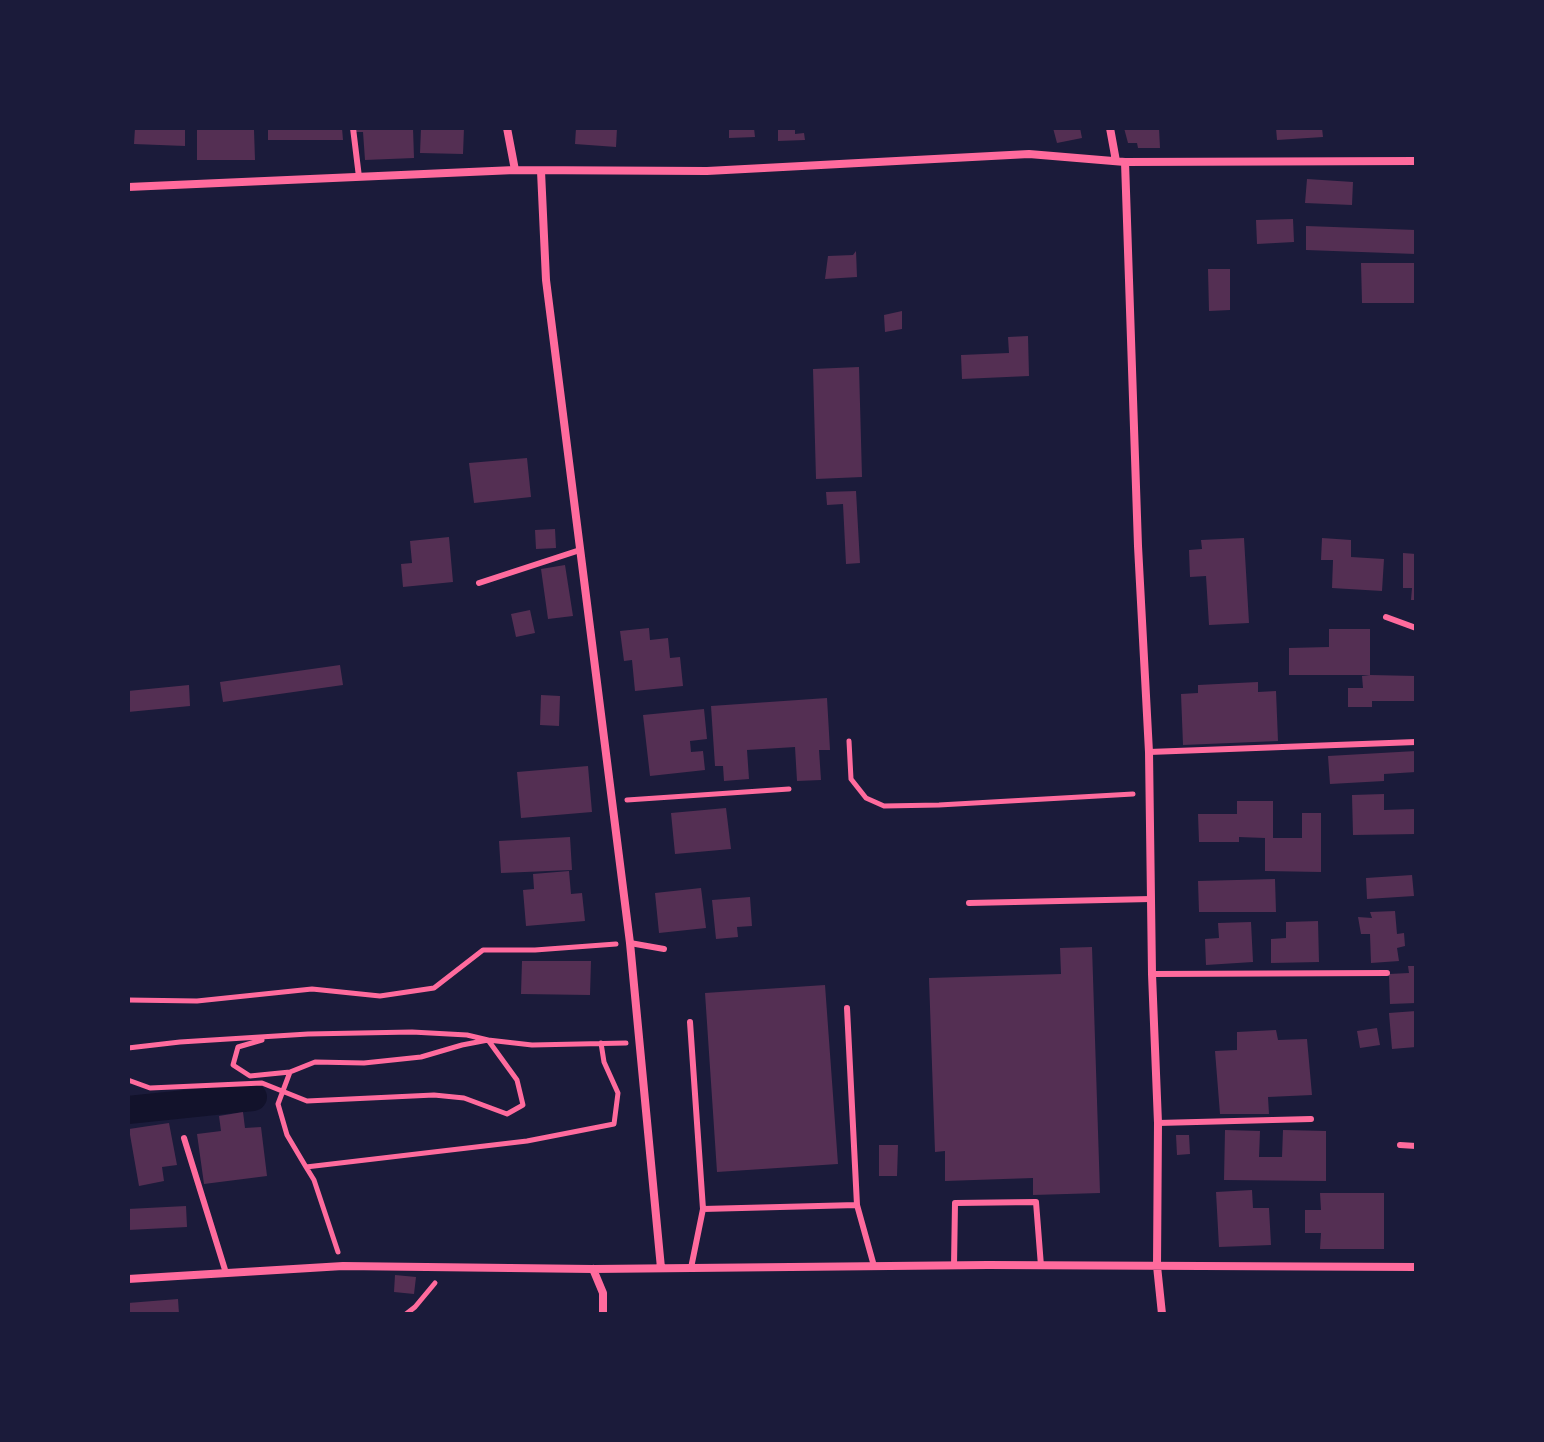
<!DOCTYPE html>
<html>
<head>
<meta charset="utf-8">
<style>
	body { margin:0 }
	#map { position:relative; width:1544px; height:1442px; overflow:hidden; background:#1b1b3a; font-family:"Source Serif 4",serif }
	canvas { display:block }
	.frame { position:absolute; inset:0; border:130px solid #1b1b3a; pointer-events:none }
</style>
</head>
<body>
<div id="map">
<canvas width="1544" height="1442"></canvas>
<div class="frame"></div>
</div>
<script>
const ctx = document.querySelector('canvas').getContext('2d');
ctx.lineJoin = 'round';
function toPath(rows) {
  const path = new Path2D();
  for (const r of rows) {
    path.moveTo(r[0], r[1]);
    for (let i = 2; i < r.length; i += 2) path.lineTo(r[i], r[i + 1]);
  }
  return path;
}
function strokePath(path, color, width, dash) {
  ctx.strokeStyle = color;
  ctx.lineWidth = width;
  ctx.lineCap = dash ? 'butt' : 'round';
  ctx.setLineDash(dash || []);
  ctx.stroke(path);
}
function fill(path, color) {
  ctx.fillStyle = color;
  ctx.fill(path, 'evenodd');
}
strokePath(toPath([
	[128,1110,253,1097]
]), '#12122b', 28);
fill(toPath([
	[135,128,185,128,185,146,134,144],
	[197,128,244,128,244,130,254,130,255,160,197,160],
	[268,128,342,128,343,140,268,140],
	[353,128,413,128,414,158,365,160,363,132,353,132],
	[421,128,464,128,463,154,420,153],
	[576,128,617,128,616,147,575,144],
	[729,128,754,128,755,137,729,138],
	[778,128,795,128,795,134,804,133,805,140,778,141],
	[1053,128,1080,128,1082,138,1057,143],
	[1124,128,1159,128,1160,148,1138,148,1137,143,1128,143],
	[1276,128,1322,128,1323,137,1277,140],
	[1307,179,1353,182,1352,205,1305,203],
	[1293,219,1294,242,1257,244,1256,220],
	[1306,226,1416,230,1416,254,1306,250],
	[856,251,857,277,825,279,828,256,853,255],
	[1361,263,1416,263,1416,303,1362,303],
	[1208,269,1230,269,1230,310,1209,311],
	[902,311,902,329,885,332,884,315],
	[1028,336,1029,376,962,379,961,355,1009,353,1008,337],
	[859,367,862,477,816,479,813,369],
	[527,458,531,497,474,503,469,463],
	[856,491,860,563,846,564,843,504,827,505,826,492],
	[555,529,556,548,536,549,535,530],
	[449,537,453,582,403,587,401,564,412,563,410,541],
	[1244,538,1249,623,1209,625,1206,576,1190,577,1189,550,1202,549,1201,540],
	[1322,538,1351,540,1351,557,1384,559,1382,591,1332,588,1333,560,1321,560],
	[1403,553,1416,554,1416,600,1411,600,1412,588,1403,588],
	[565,565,573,616,548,619,541,569],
	[530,610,535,633,516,637,511,614],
	[649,628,650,640,668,638,670,658,680,657,683,686,635,691,632,660,624,661,620,631],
	[1329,629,1370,629,1370,675,1289,675,1289,648,1329,647],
	[340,665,343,685,223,702,220,682],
	[1370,675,1416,676,1416,701,1372,701,1372,707,1348,707,1348,688,1363,688,1362,676],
	[1258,682,1258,692,1276,691,1278,741,1183,745,1181,694,1198,693,1198,685],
	[189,685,190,706,128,712,128,691],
	[541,695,560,696,559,726,540,725],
	[827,698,830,750,819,750,821,780,797,781,795,747,747,750,749,779,724,781,723,766,715,766,711,706],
	[704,709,707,739,690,741,691,752,703,751,705,770,650,776,643,715],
	[1416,751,1416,772,1384,774,1384,781,1330,784,1328,756],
	[588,766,592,812,521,818,517,772],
	[1384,794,1384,810,1416,809,1416,834,1353,835,1352,795],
	[1237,801,1273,801,1273,838,1302,838,1302,813,1321,813,1321,872,1265,871,1265,838,1239,837,1239,842,1199,842,1198,814,1237,814],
	[726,808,731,849,675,854,671,813],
	[570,837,572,870,501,873,499,841],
	[569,871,571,894,582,893,585,921,526,926,523,890,534,889,533,874],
	[1412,875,1414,896,1367,899,1366,878],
	[1275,879,1276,912,1199,912,1198,881],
	[701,888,706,928,659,933,655,893],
	[750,897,752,926,737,927,738,937,716,939,712,900],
	[1395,911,1397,934,1404,933,1405,946,1397,948,1399,961,1371,963,1370,934,1361,934,1358,917,1372,918,1370,912],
	[1318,921,1319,962,1271,963,1271,939,1286,938,1286,922],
	[1251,922,1253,962,1206,965,1205,939,1219,938,1218,923],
	[1092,947,1100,1193,1033,1195,1033,1178,945,1181,945,1151,935,1152,929,978,1061,974,1060,948],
	[522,961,591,961,590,995,521,994],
	[1408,966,1416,966,1416,1003,1390,1004,1389,974,1409,973],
	[825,985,838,1164,717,1172,705,993],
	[1416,1011,1416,1047,1392,1049,1389,1013],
	[1377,1028,1380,1045,1360,1048,1357,1031],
	[1276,1030,1278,1040,1307,1039,1312,1095,1268,1097,1269,1114,1220,1114,1215,1051,1237,1050,1237,1032],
	[243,1112,245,1128,261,1127,267,1176,204,1184,197,1134,221,1131,219,1116],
	[169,1123,177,1165,162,1167,164,1181,139,1186,129,1129],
	[1225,1130,1260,1131,1259,1157,1282,1157,1283,1130,1326,1131,1326,1181,1224,1180],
	[1176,1135,1189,1135,1190,1154,1177,1155],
	[879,1145,898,1145,897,1176,879,1176],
	[1252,1190,1253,1208,1269,1208,1271,1245,1219,1247,1216,1192],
	[1320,1193,1384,1193,1384,1249,1320,1249,1321,1233,1305,1233,1305,1210,1321,1210],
	[186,1206,187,1227,128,1230,128,1209],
	[395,1275,416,1277,414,1294,394,1292],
	[178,1299,179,1314,128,1314,128,1303]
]), '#542f53');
strokePath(toPath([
	[849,741,851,779,866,798,884,806,939,805,1133,794],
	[627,800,789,789],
	[128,1000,197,1001,312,989,380,996,434,988,483,950,535,950,616,944],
	[262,1040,238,1047,233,1065,250,1076,290,1072],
	[601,1043,604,1062,618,1093,614,1124,527,1141,306,1167,287,1135,278,1104,290,1072,315,1062,364,1063,421,1057,462,1045,488,1040,532,1045,626,1043],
	[128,1048,180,1042,308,1034,412,1032,467,1035,488,1040,517,1080,523,1105,507,1114,464,1098,434,1095,307,1101,262,1083,150,1088,128,1080],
	[306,1167,314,1180,338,1252],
	[406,1314,415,1307,435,1283]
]), '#ff6b9d', 5);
strokePath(toPath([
	[353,128,359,177],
	[479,583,580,550],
	[1386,617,1416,628],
	[1149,752,1416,742],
	[969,903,1151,899],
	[630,943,664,949],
	[1152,974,1387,973],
	[690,1022,703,1209,691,1268],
	[1158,1123,1311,1119],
	[184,1138,226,1273],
	[1400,1145,1416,1146],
	[857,1205,874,1266],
	[703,1209,857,1205,847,1008],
	[954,1266,955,1203,1036,1202,1041,1266]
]), '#ff6b9d', 6);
strokePath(toPath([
	[507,128,515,170],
	[1110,128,1116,161],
	[1125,162,1138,546,1149,752,1152,974,1158,1123,1157,1266,1162,1314],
	[541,171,546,280,630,943,661,1268],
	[128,187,515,170,707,171,1029,154,1125,162,1416,161],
	[593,1269,603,1293,603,1314],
	[128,1279,343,1266,593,1269,988,1265,1416,1267]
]), '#ff6b9d', 8);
</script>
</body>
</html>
